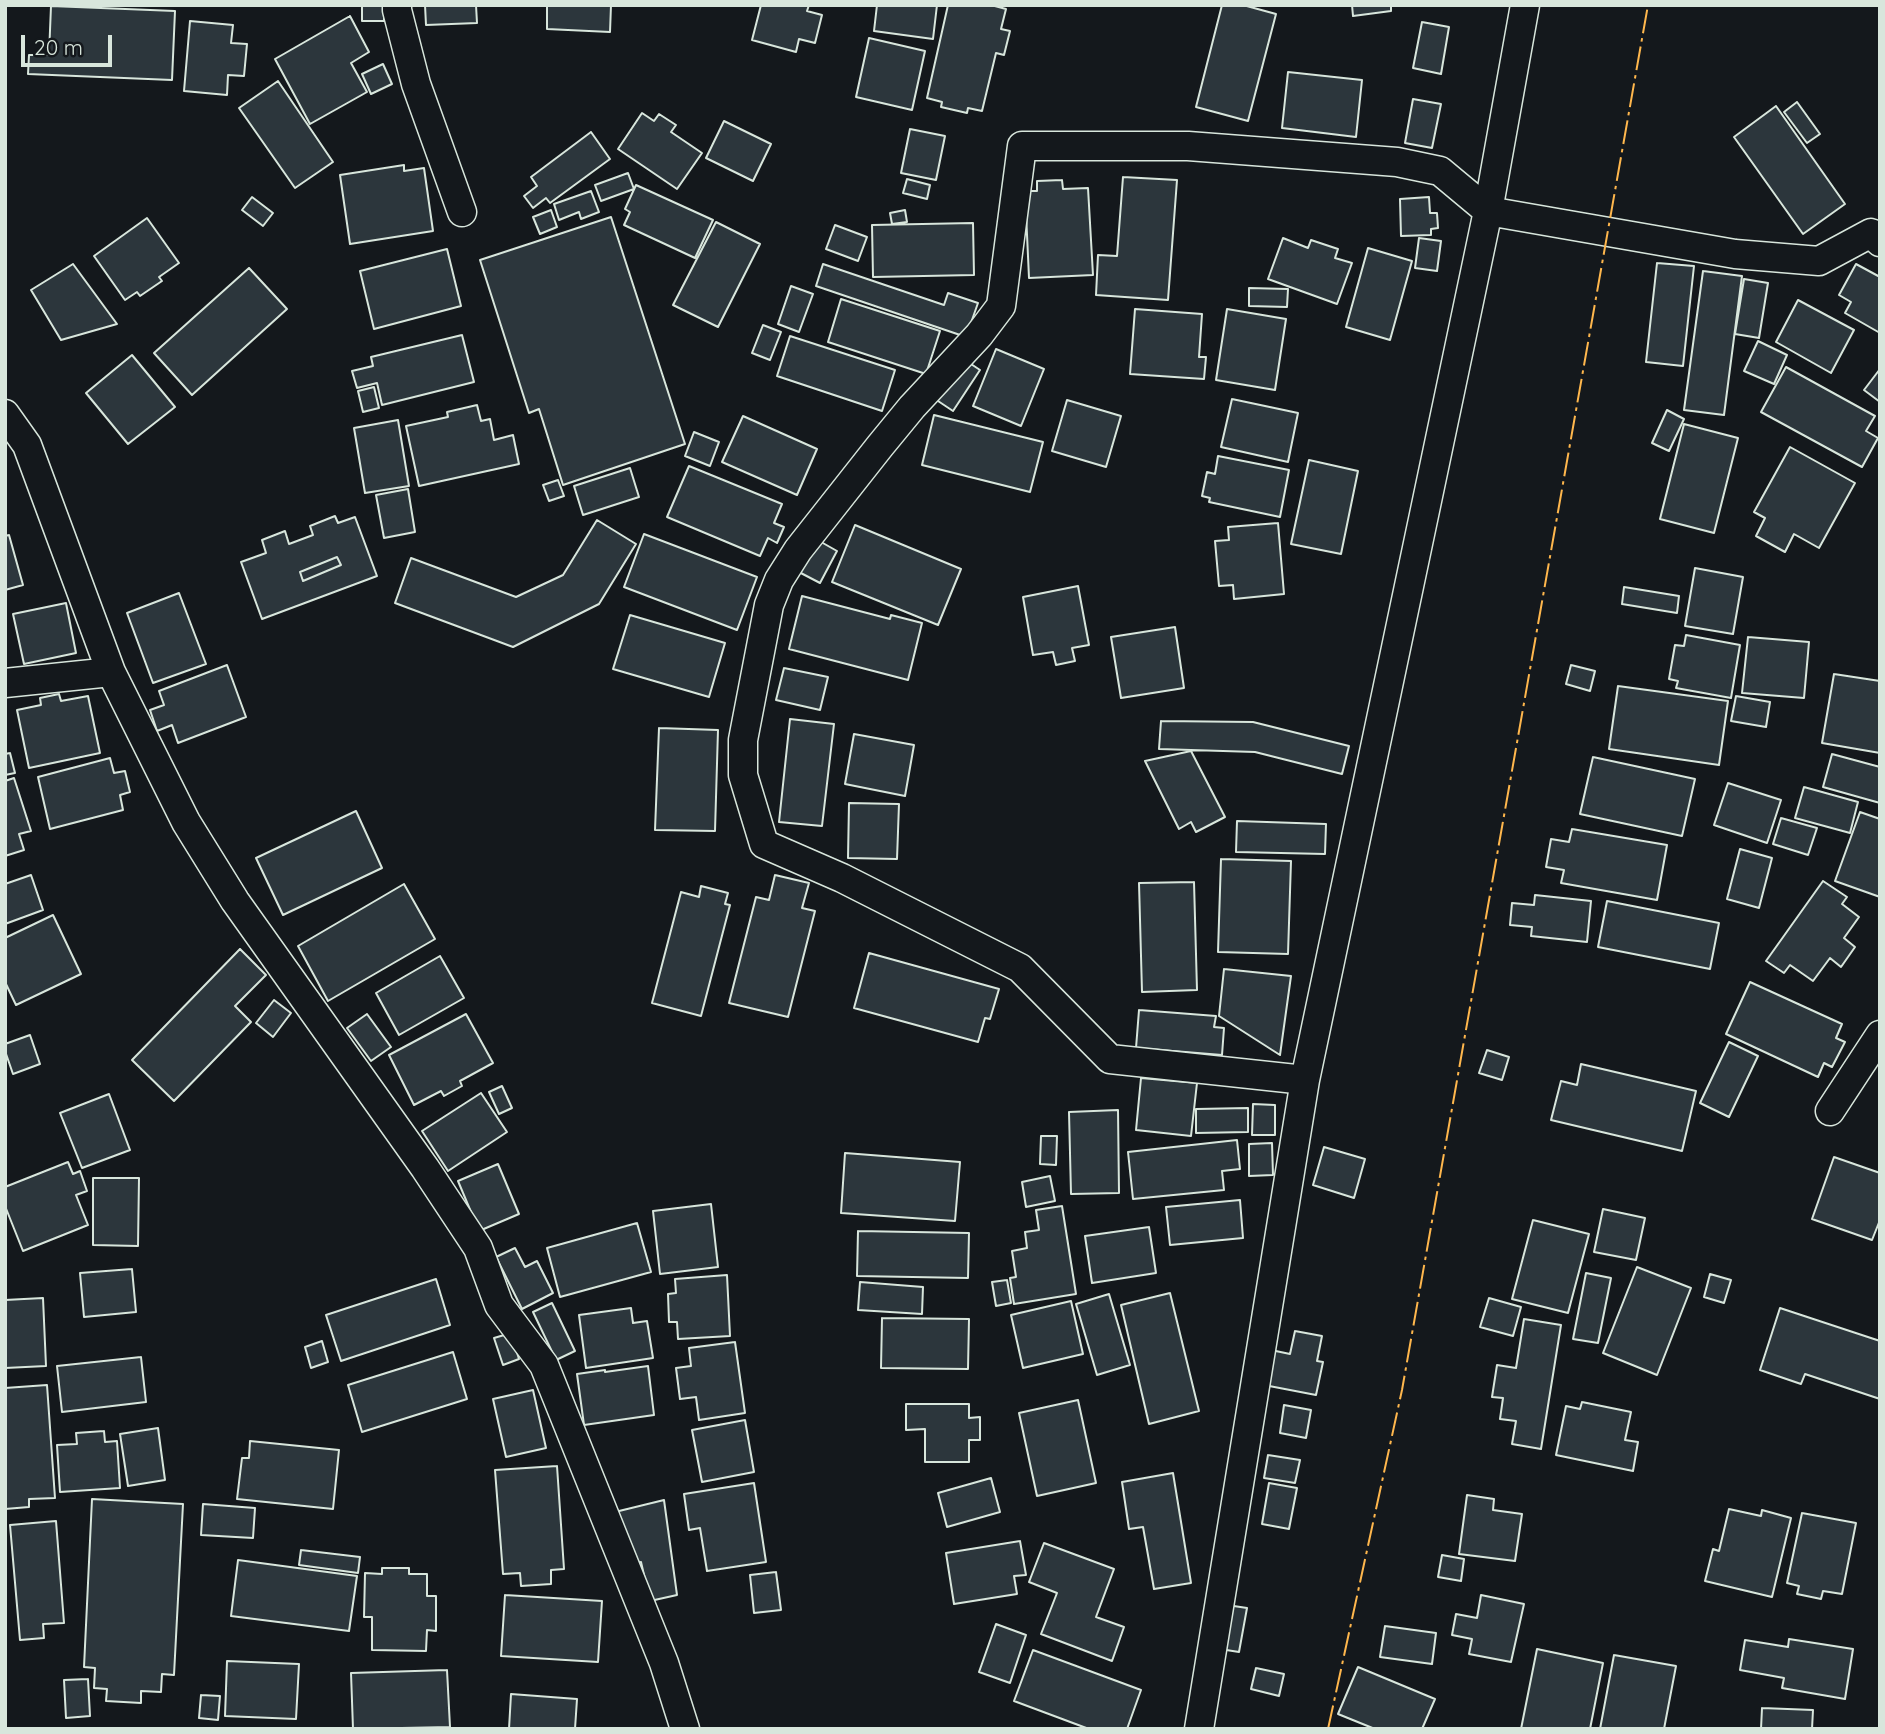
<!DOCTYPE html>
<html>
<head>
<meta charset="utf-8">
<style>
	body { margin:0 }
	#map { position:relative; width:1885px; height:1734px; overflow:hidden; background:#14181c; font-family:Quicksand,sans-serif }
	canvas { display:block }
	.frame { position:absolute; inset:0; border:7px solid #d8e6dc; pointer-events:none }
	.scale { position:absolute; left:21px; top:35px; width:91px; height:32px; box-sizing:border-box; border:4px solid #d8e6dc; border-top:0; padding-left:9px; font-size:21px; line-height:24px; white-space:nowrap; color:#d8e6dc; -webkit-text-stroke:5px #14181c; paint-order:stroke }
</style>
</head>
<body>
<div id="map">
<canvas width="1885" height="1734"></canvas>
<div class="frame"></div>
<div class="scale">20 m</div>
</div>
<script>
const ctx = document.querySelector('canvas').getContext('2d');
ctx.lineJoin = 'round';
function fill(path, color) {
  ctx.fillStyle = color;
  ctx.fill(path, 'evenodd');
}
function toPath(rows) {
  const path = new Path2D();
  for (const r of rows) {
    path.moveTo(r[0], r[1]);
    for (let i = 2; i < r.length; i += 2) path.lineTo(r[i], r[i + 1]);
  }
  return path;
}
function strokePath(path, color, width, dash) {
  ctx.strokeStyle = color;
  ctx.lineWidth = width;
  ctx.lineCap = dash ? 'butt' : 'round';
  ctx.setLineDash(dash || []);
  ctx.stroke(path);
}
const building = toPath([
	[362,5,384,5,384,21,362,21,362,5],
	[425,5,476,5,477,23,426,25,425,5],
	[547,5,611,5,610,32,547,29,547,5],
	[761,5,809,5,807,11,822,15,815,43,799,39,796,52,752,40,761,5],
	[877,5,937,5,933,39,874,31,877,5],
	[948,5,991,5,1006,9,1001,29,1010,31,1004,55,996,53,982,111,968,108,967,113,941,107,942,102,927,98,948,5],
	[1222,5,1243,5,1276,14,1248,121,1196,107,1222,5],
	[1352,5,1391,5,1391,11,1353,16,1352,5],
	[51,6,175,11,172,80,28,74,29,55,49,55,51,6],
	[350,16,369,52,351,63,367,92,310,124,275,59,350,16],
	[190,21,233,25,231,43,247,44,244,76,228,75,227,95,184,91,190,21],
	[1422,22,1449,27,1441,74,1413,68,1422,22],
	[869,38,925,51,912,110,856,97,869,38],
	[383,64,392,84,371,94,362,74,383,64],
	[1288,72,1362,80,1356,137,1282,128,1288,72],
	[278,81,333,162,295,188,239,108,278,81],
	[1413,99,1441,104,1432,148,1405,143,1413,99],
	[1797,102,1820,134,1807,143,1784,112,1797,102],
	[1776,106,1845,204,1803,234,1734,137,1776,106],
	[642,113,654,121,659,114,676,125,671,132,702,153,677,189,618,149,642,113],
	[724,121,771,144,753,181,706,158,724,121],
	[910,129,945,136,936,180,901,173,910,129],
	[591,132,610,159,550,203,546,198,533,208,524,196,537,186,531,177,591,132],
	[404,165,404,171,424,168,433,231,350,244,340,175,404,165],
	[628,173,634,189,601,201,595,185,628,173],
	[1123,177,1177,180,1168,300,1096,295,1098,255,1117,256,1123,177],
	[907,179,930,185,927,199,903,193,907,179],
	[1062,180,1063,189,1088,188,1093,275,1029,278,1025,191,1037,191,1037,181,1062,180],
	[636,185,713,220,695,258,624,225,630,212,625,209,636,185],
	[591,191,599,212,581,219,579,212,559,220,554,204,591,191],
	[252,197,273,213,263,226,242,210,252,197],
	[1429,197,1430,213,1437,213,1438,228,1431,229,1431,235,1401,236,1400,199,1429,197],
	[551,210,557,227,540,234,533,217,551,210],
	[905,210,907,222,892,224,890,213,905,210],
	[611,217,685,444,563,485,539,409,529,413,480,260,611,217],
	[147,218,179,263,159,277,162,281,140,296,137,292,125,300,94,256,147,218],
	[716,222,760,244,718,327,673,305,716,222],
	[973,223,974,275,873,277,872,225,973,223],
	[835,225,867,237,858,261,826,249,835,225],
	[1283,238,1308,248,1311,240,1338,249,1335,258,1352,263,1337,304,1268,279,1283,238],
	[1419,238,1441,241,1437,271,1415,268,1419,238],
	[1368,248,1412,261,1390,340,1346,327,1368,248],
	[447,249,461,306,374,329,360,271,447,249],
	[1657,263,1694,266,1683,366,1646,362,1657,263],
	[73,264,117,324,61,340,31,290,73,264],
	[823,264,944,305,948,293,978,303,966,337,816,286,823,264],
	[1856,264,1880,277,1880,333,1845,313,1851,302,1839,295,1856,264],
	[249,268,287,309,192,395,154,353,249,268],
	[1703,271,1742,276,1724,415,1684,410,1703,271],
	[1744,279,1768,283,1759,338,1735,334,1744,279],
	[791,286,813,294,799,332,778,324,791,286],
	[1249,288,1288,289,1287,307,1249,306,1249,288],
	[841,299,940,331,926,374,828,342,841,299],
	[1798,300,1854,330,1831,373,1776,342,1798,300],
	[1135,309,1202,314,1199,357,1206,357,1204,379,1130,374,1135,309],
	[1227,309,1286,319,1275,390,1216,380,1227,309],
	[763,325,781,332,770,360,752,353,763,325],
	[462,335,474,382,382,405,377,383,357,388,352,371,373,366,371,357,462,335],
	[790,336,895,370,882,411,777,376,790,336],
	[1758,341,1787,355,1774,384,1744,371,1758,341],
	[996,349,1044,369,1021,426,973,406,996,349],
	[132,355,175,407,128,444,86,393,132,355],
	[962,358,980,370,953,411,935,399,962,358],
	[1786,367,1875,416,1866,431,1878,438,1862,467,1761,412,1786,367],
	[1880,369,1880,402,1864,390,1880,369],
	[374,387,379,408,363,412,358,391,374,387],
	[1232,399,1298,413,1288,462,1221,447,1232,399],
	[1067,400,1121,416,1106,467,1052,451,1067,400],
	[477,405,481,421,490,419,494,440,513,435,519,464,419,486,406,426,448,417,447,412,477,405],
	[1667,410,1684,419,1669,451,1652,443,1667,410],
	[934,415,1043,442,1030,492,922,465,934,415],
	[743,416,817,449,797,495,722,462,743,416],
	[398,420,409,486,365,493,354,428,398,420],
	[1684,424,1738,438,1714,533,1660,519,1684,424],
	[694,432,719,442,710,466,685,456,694,432],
	[1790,447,1855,483,1819,548,1794,534,1785,552,1756,536,1765,518,1754,512,1790,447],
	[1218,456,1289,470,1280,517,1209,502,1210,498,1202,496,1207,472,1215,474,1218,456],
	[1309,460,1358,471,1341,554,1291,544,1309,460],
	[689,466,782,504,774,523,784,527,777,543,768,538,760,556,667,517,689,466],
	[630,468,639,497,583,515,574,486,630,468],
	[558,480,564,496,549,501,543,485,558,480],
	[408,489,415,532,384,538,376,495,408,489],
	[335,516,338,523,355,517,377,576,262,619,241,562,266,553,262,540,285,531,289,544,313,535,310,526,335,516],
	[337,557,341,565,303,581,300,572,337,557],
	[597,520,636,544,599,604,513,647,395,603,411,558,516,597,563,575,597,520],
	[1278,523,1284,594,1234,599,1233,585,1219,586,1215,541,1229,540,1228,527,1278,523],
	[855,525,961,569,938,625,832,582,855,525],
	[644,534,757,577,737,630,624,587,644,534],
	[9,535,23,585,5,590,5,536,9,535],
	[814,538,837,551,820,583,797,571,814,538],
	[337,557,341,565,303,581,300,572,337,557],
	[1695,568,1743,577,1733,634,1685,626,1695,568],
	[1078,586,1089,645,1072,648,1075,661,1056,665,1053,652,1033,655,1023,597,1078,586],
	[1624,587,1679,596,1677,613,1622,604,1624,587],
	[179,593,206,664,153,683,127,613,179,593],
	[802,596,890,619,891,615,922,623,908,680,789,649,802,596],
	[66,603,76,653,24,664,13,614,66,603],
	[630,615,725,643,709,697,613,669,630,615],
	[1175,627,1184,688,1121,698,1111,637,1175,627],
	[1686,635,1740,645,1731,698,1676,688,1678,681,1669,679,1675,645,1684,646,1686,635],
	[1748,637,1809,642,1804,698,1742,693,1748,637],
	[227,665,246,717,178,743,172,725,157,731,150,710,164,705,159,691,227,665],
	[1571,665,1595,671,1590,691,1566,684,1571,665],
	[784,668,828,677,820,710,776,700,784,668],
	[1834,674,1880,681,1880,753,1822,743,1834,674],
	[1618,686,1728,701,1719,765,1609,749,1618,686],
	[59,694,61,701,88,696,100,753,29,768,17,710,41,705,40,698,59,694],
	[1736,696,1770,702,1766,727,1731,721,1736,696],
	[790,719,834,724,822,826,779,822,790,719],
	[1161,721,1253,722,1349,746,1342,774,1255,752,1159,749,1161,721],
	[659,728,718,730,715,831,655,830,659,728],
	[854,734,914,745,905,796,845,784,854,734],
	[1191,751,1225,817,1196,832,1191,822,1179,829,1145,761,1191,751],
	[10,753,15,773,5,775,5,754,10,753],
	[1832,754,1880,767,1880,803,1823,787,1832,754],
	[1593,757,1695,779,1682,836,1580,814,1593,757],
	[110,758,114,773,125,771,130,792,120,795,123,810,50,829,38,777,110,758],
	[14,778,31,831,19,834,24,850,5,856,5,781,14,778],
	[1728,783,1781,800,1767,843,1714,825,1728,783],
	[1804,787,1858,802,1850,833,1795,818,1804,787],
	[849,803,899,804,897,859,848,858,849,803],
	[356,811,382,868,283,915,256,858,356,811],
	[1860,812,1880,819,1880,897,1835,881,1860,812],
	[1781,818,1817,828,1808,855,1773,844,1781,818],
	[1237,821,1326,824,1325,854,1236,852,1237,821],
	[1572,829,1667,845,1657,900,1561,883,1564,870,1546,867,1551,839,1569,842,1572,829],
	[1740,849,1772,858,1759,908,1727,899,1740,849],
	[1221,859,1291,861,1288,954,1218,952,1221,859],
	[31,875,43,910,5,924,5,884,31,875],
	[775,875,809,883,802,908,815,911,788,1017,729,1003,756,897,769,900,775,875],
	[1823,881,1847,897,1842,904,1859,917,1844,938,1855,947,1841,967,1830,958,1813,981,1790,965,1784,973,1766,961,1823,881],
	[1194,882,1197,990,1142,992,1139,883,1194,882],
	[404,884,435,939,328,1001,298,946,404,884],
	[701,886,728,893,725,904,730,905,701,1016,652,1003,681,892,699,897,701,886],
	[1535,895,1591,901,1587,942,1531,936,1532,927,1510,925,1512,903,1534,905,1535,895],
	[1607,901,1719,923,1710,969,1598,947,1607,901],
	[53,915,81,974,16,1005,5,982,5,938,53,915],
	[240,949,266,975,235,1006,251,1022,174,1101,132,1060,240,949],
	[869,953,999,989,990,1019,985,1018,978,1042,854,1008,869,953],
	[440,956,464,998,399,1035,376,993,440,956],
	[1224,969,1291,976,1280,1055,1219,1016,1224,969],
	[1750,982,1842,1024,1836,1038,1845,1042,1832,1067,1824,1063,1818,1077,1726,1034,1750,982],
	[274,1000,291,1013,273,1037,256,1023,274,1000],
	[1139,1010,1216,1016,1214,1027,1224,1028,1222,1055,1136,1048,1139,1010],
	[367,1014,391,1047,371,1061,347,1028,367,1014],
	[466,1014,493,1063,460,1081,462,1086,444,1096,441,1091,414,1105,389,1055,466,1014],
	[30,1035,40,1064,13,1074,5,1051,5,1044,30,1035],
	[1729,1042,1758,1056,1729,1117,1700,1103,1729,1042],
	[1487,1050,1509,1057,1502,1080,1479,1073,1487,1050],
	[1581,1064,1696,1091,1682,1151,1551,1120,1561,1081,1577,1085,1581,1064],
	[1141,1078,1197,1083,1191,1136,1136,1130,1141,1078],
	[502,1086,512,1108,499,1114,489,1092,502,1086],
	[481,1093,507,1132,448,1171,422,1131,481,1093],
	[109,1094,130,1150,82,1168,60,1113,109,1094],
	[1253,1104,1275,1105,1275,1135,1252,1135,1253,1104],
	[1248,1108,1248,1132,1196,1133,1196,1109,1248,1108],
	[1118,1110,1119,1193,1071,1194,1069,1112,1118,1110],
	[1041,1136,1057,1136,1056,1165,1040,1164,1041,1136],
	[1237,1140,1240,1169,1222,1171,1224,1190,1133,1199,1128,1152,1237,1140],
	[1272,1143,1273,1175,1249,1176,1249,1144,1272,1143],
	[1324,1147,1365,1159,1354,1198,1313,1185,1324,1147],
	[845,1153,960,1162,955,1221,841,1213,845,1153],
	[1834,1157,1880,1173,1880,1220,1872,1240,1812,1219,1834,1157],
	[68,1162,73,1174,80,1171,87,1191,76,1195,88,1225,23,1251,5,1206,5,1187,68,1162],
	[498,1164,519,1214,479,1231,458,1181,498,1164],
	[1050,1176,1055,1201,1026,1207,1022,1182,1050,1176],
	[93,1178,139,1178,138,1246,93,1245,93,1178],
	[1240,1200,1243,1238,1170,1245,1166,1207,1240,1200],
	[711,1204,718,1267,660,1274,653,1211,711,1204],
	[1062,1206,1076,1294,1014,1304,1010,1278,1016,1277,1012,1251,1027,1248,1025,1232,1039,1230,1036,1210,1062,1206],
	[1603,1209,1645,1218,1636,1260,1594,1252,1603,1209],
	[1533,1220,1589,1234,1568,1313,1512,1299,1533,1220],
	[637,1223,651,1272,560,1297,547,1248,637,1223],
	[1149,1227,1156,1273,1092,1283,1085,1236,1149,1227],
	[858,1231,969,1233,968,1278,857,1276,858,1231],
	[515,1248,525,1267,537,1261,553,1293,522,1309,496,1257,515,1248],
	[1637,1267,1691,1288,1657,1375,1603,1353,1637,1267],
	[132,1269,136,1312,84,1317,80,1273,132,1269],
	[1586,1273,1611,1278,1598,1343,1573,1339,1586,1273],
	[1710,1274,1731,1280,1724,1303,1704,1297,1710,1274],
	[727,1275,730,1336,678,1339,677,1322,669,1322,668,1294,676,1293,675,1279,727,1275],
	[436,1279,450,1325,341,1361,326,1315,436,1279],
	[1007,1280,1011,1303,996,1306,992,1282,1007,1280],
	[860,1282,923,1287,922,1314,858,1310,860,1282],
	[1170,1293,1199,1411,1149,1424,1121,1305,1170,1293],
	[1109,1294,1130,1365,1097,1375,1076,1304,1109,1294],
	[43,1298,46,1366,5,1368,5,1300,43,1298],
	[1489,1298,1521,1307,1513,1336,1480,1327,1489,1298],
	[1071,1301,1083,1354,1023,1368,1011,1315,1071,1301],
	[552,1303,575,1351,556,1360,533,1312,552,1303],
	[631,1308,633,1323,647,1321,653,1358,586,1368,579,1315,631,1308],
	[1780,1308,1880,1341,1880,1399,1805,1374,1801,1384,1760,1370,1780,1308],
	[882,1318,969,1319,968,1369,881,1368,882,1318],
	[1524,1319,1561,1325,1541,1449,1512,1444,1516,1421,1500,1419,1503,1398,1492,1397,1497,1365,1516,1368,1524,1319],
	[1295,1331,1322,1336,1317,1361,1323,1362,1316,1395,1264,1385,1271,1350,1290,1354,1295,1331],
	[511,1333,519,1359,503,1365,494,1338,511,1333],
	[322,1341,328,1362,311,1368,305,1347,322,1341],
	[735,1342,745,1413,699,1420,696,1397,680,1399,676,1368,691,1366,689,1348,735,1342],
	[453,1352,467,1399,362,1432,348,1385,453,1352],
	[141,1357,146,1402,62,1412,57,1366,141,1357],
	[648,1366,654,1415,584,1425,577,1374,605,1370,605,1372,648,1366],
	[47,1385,55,1498,29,1499,29,1507,5,1509,5,1388,47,1385],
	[533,1390,546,1448,506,1457,493,1399,533,1390],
	[1078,1400,1096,1483,1037,1496,1019,1413,1078,1400],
	[1582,1402,1631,1412,1625,1440,1638,1442,1633,1471,1556,1455,1566,1406,1580,1409,1582,1402],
	[906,1404,969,1404,969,1418,980,1417,980,1440,969,1440,969,1462,925,1462,925,1429,906,1430,906,1404],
	[1284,1405,1311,1410,1306,1438,1280,1433,1284,1405],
	[745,1420,754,1472,702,1482,692,1430,745,1420],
	[158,1428,165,1480,128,1486,120,1434,158,1428],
	[104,1431,105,1442,117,1441,120,1488,60,1492,57,1445,77,1444,76,1433,104,1431],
	[250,1441,339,1450,333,1509,237,1499,242,1458,249,1458,250,1441],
	[1268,1455,1300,1460,1295,1483,1264,1478,1268,1455],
	[557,1466,564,1569,551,1570,551,1584,521,1586,520,1573,503,1574,495,1470,557,1466],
	[1173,1473,1191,1583,1154,1589,1143,1527,1129,1529,1122,1482,1173,1473],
	[991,1478,1000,1512,947,1527,938,1493,991,1478],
	[754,1483,766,1562,707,1571,700,1528,689,1530,684,1494,754,1483],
	[1269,1483,1297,1488,1289,1529,1262,1524,1269,1483],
	[1467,1495,1494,1499,1493,1510,1522,1514,1515,1561,1459,1554,1467,1495],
	[92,1499,183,1504,174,1675,162,1674,161,1692,141,1691,141,1703,106,1701,107,1689,94,1688,95,1668,84,1667,92,1499],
	[664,1500,677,1595,650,1601,641,1562,627,1566,615,1512,664,1500],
	[203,1504,255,1508,253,1538,201,1535,203,1504],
	[1729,1509,1761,1516,1762,1510,1791,1518,1772,1597,1705,1581,1713,1549,1719,1551,1729,1509],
	[1802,1513,1856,1523,1842,1594,1823,1591,1821,1599,1797,1594,1799,1586,1787,1583,1802,1513],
	[56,1521,64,1623,43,1624,44,1638,20,1640,10,1525,56,1521],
	[1020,1541,1026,1575,1014,1576,1017,1594,954,1604,946,1553,1020,1541],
	[1044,1543,1114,1569,1096,1617,1124,1627,1112,1661,1041,1634,1057,1593,1029,1582,1044,1543],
	[301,1550,360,1557,358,1573,299,1565,301,1550],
	[1442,1555,1464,1559,1461,1581,1438,1577,1442,1555],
	[238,1560,357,1576,349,1631,231,1616,238,1560],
	[382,1568,409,1568,409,1574,427,1574,427,1596,436,1596,436,1631,427,1630,426,1651,372,1650,372,1617,364,1617,365,1573,382,1574,382,1568],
	[776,1572,781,1610,754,1613,750,1575,776,1572],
	[505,1595,602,1601,598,1662,501,1656,505,1595],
	[1481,1595,1524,1604,1511,1662,1469,1654,1472,1639,1452,1635,1456,1614,1477,1618,1481,1595],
	[1227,1605,1247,1608,1239,1652,1220,1649,1227,1605],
	[996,1624,1026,1635,1010,1683,979,1672,996,1624],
	[1385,1626,1436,1633,1432,1664,1380,1657,1385,1626],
	[1789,1639,1853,1649,1845,1699,1782,1688,1784,1678,1740,1670,1745,1640,1788,1647,1789,1639],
	[1537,1649,1603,1663,1590,1729,1521,1729,1537,1649],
	[1033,1650,1141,1690,1127,1729,1089,1729,1014,1701,1033,1650],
	[1614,1655,1676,1666,1664,1729,1600,1729,1614,1655],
	[227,1661,299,1664,296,1719,225,1716,227,1661],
	[1358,1667,1435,1699,1422,1729,1375,1729,1338,1714,1358,1667],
	[1256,1668,1284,1674,1279,1696,1251,1689,1256,1668],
	[447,1670,450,1727,353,1729,351,1673,447,1670],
	[88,1679,90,1716,66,1718,64,1680,88,1679],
	[511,1694,577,1699,575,1729,509,1729,511,1694],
	[201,1695,220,1696,218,1720,199,1718,201,1695],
	[1762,1708,1813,1710,1812,1729,1761,1729,1762,1708]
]);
fill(building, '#2c363c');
strokePath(building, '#d8e6dc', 2);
const minor = toPath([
	[397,5,397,10,416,84,462,212],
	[5,414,27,445,111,672],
	[5,683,111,672,186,822,235,901,425,1168,478,1248,499,1305,544,1365,664,1663,685,1729],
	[1305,1080,1110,1059,1020,968,842,878,764,844,743,775,743,740,769,605,779,580,798,550,880,446,912,407,979,335,1001,306,1022,146,1188,146,1397,162,1440,171,1488,211,1735,254,1819,261,1871,233,1880,242],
	[1830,1111,1880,1035],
	[1199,1729,1305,1080,1488,211,1525,5]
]);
strokePath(minor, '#d8e6dc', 31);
strokePath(minor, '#14181c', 28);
strokePath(toPath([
	[1328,1729,1402,1390,1648,5]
]), '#ffb74d', 2, [24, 5, 3.5, 5]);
</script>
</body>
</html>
